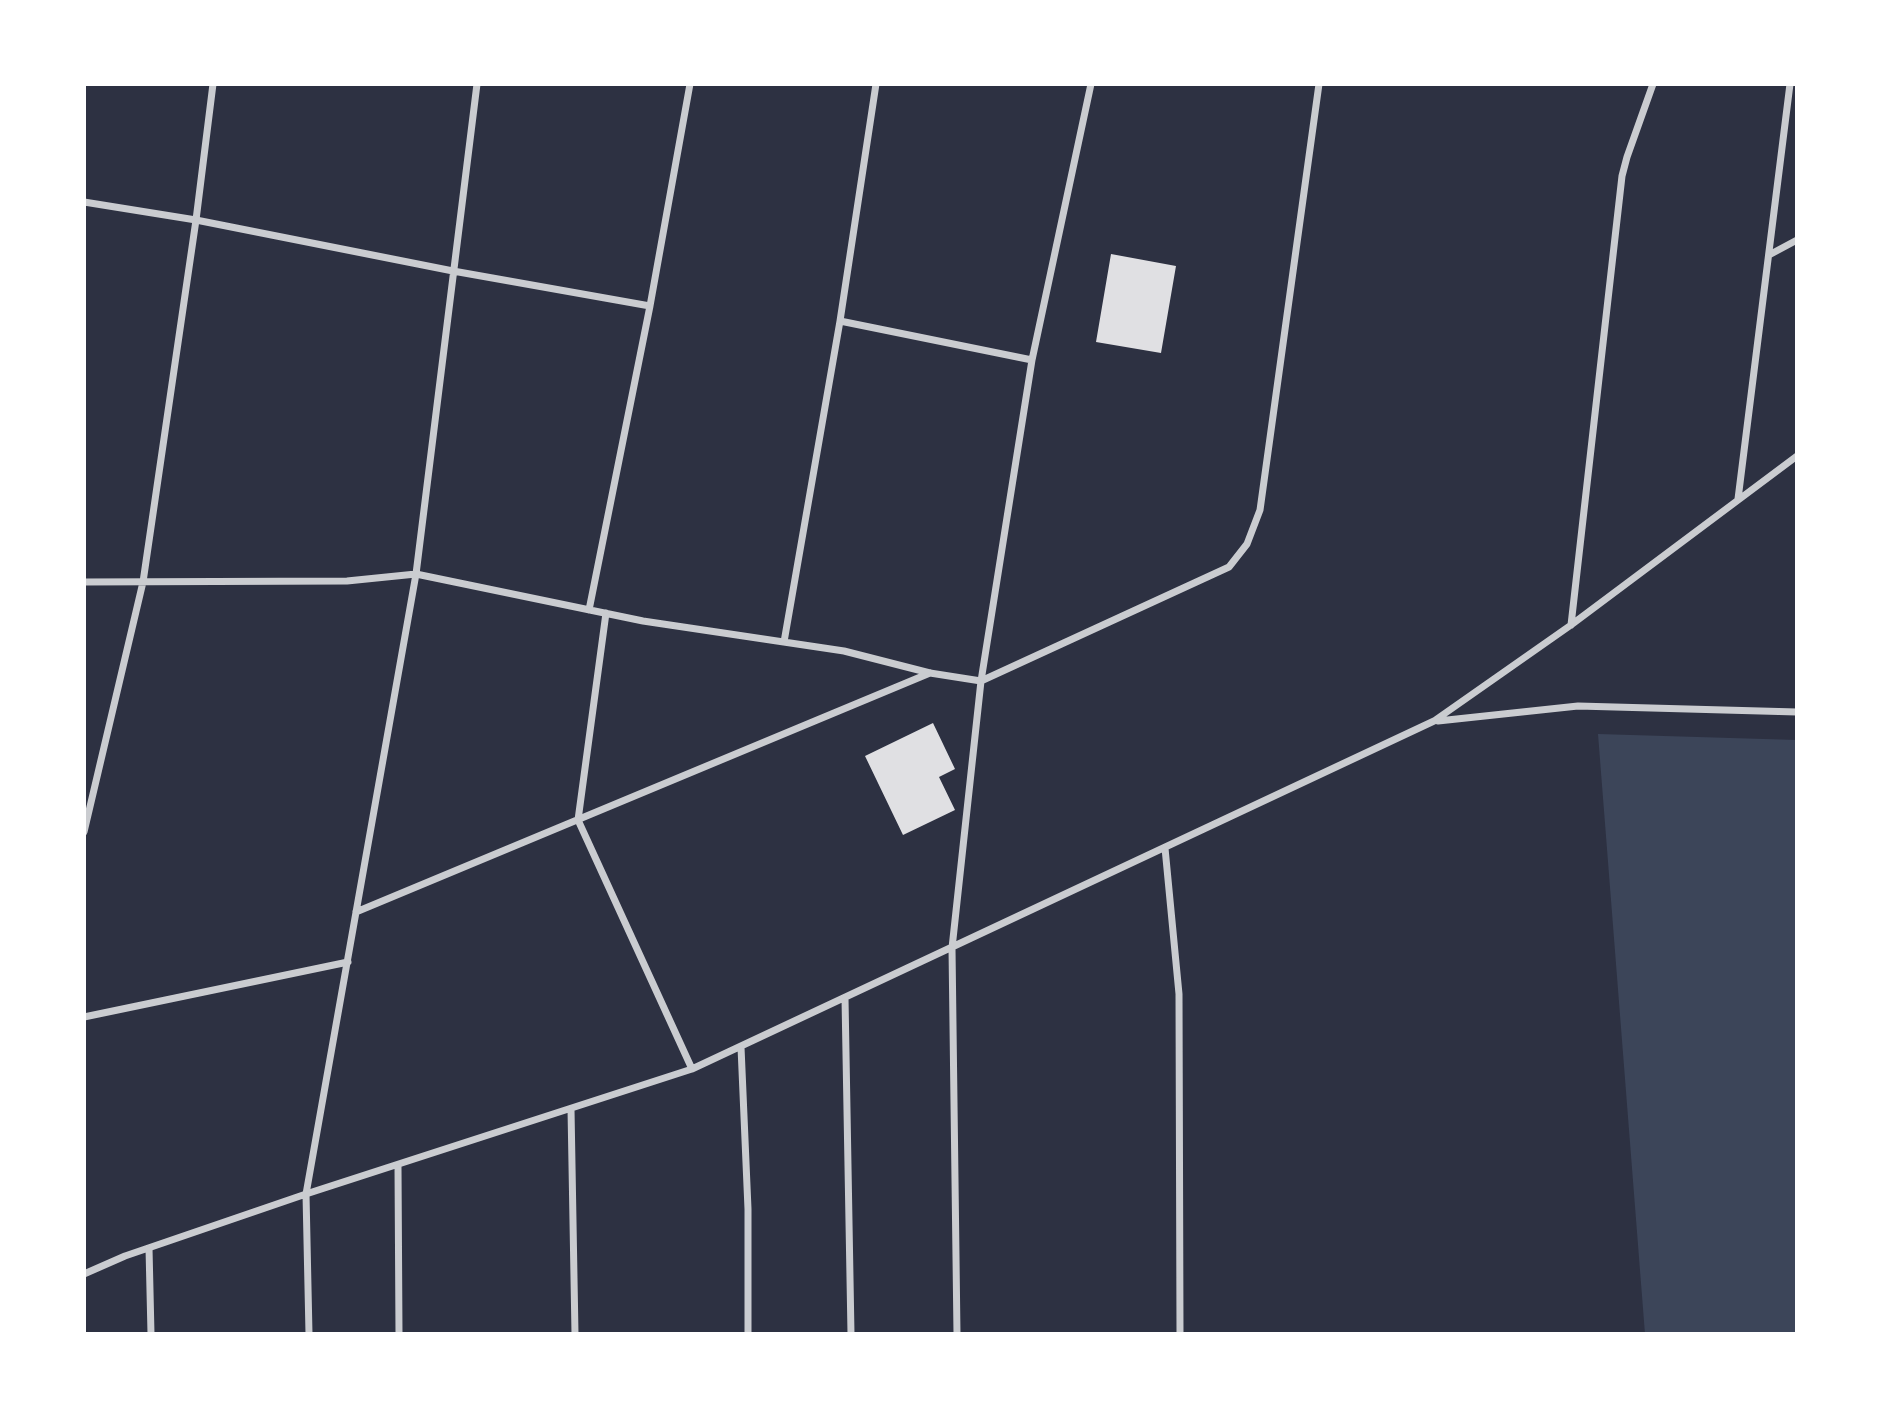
<!DOCTYPE html>
<html>
<head>
<meta charset="utf-8">
<style>
	body { margin:0 }
	#map { position:relative; width:1881px; height:1418px; overflow:hidden; background:#2d3142; font-family:Jost,sans-serif }
	canvas { display:block }
	.frame { position:absolute; inset:0; border:86px solid #fff; pointer-events:none }
</style>
</head>
<body>
<div id="map">
<canvas width="1881" height="1418"></canvas>
<div class="frame"></div>
</div>
<script>
const ctx = document.querySelector('canvas').getContext('2d');
ctx.lineJoin = 'round';
function fill(path, color) {
  ctx.fillStyle = color;
  ctx.fill(path, 'evenodd');
}
function toPath(rows) {
  const path = new Path2D();
  for (const r of rows) {
    path.moveTo(r[0], r[1]);
    for (let i = 2; i < r.length; i += 2) path.lineTo(r[i], r[i + 1]);
  }
  return path;
}
function strokePath(path, color, width, dash) {
  ctx.strokeStyle = color;
  ctx.lineWidth = width;
  ctx.lineCap = dash ? 'butt' : 'round';
  ctx.setLineDash(dash || []);
  ctx.stroke(path);
}
fill(toPath([
	[1598,734,1797,740,1797,1334,1645,1334]
]), '#3c4559');
fill(toPath([
	[1111,254,1176,266,1161,353,1096,342],
	[933,723,955,769,939,777,955,810,903,835,865,756]
]), '#e0e0e3');
strokePath(toPath([
	[84,202,196,220,453,271,650,306,589,610],
	[1769,255,1797,240],
	[650,306,690,84],
	[840,321,1032,360],
	[1738,499,1790,84],
	[84,582,347,581,416,574,643,621,844,651,930,673,981,681,1229,567,1247,544,1260,510,1319,84],
	[606,613,578,820,692,1069],
	[1571,625,1622,176,1627,157,1653,84],
	[784,642,840,321,876,84],
	[1438,721,1578,706,1797,712],
	[84,832,143,582,196,220,213,84],
	[1165,848,1179,994,1180,1334],
	[356,912,930,673],
	[845,998,851,1334],
	[84,1017,348,962],
	[741,1047,748,1209,748,1334],
	[571,1109,575,1334],
	[398,1166,399,1334],
	[149,1248,151,1334],
	[84,1274,125,1256,306,1194,692,1069,1434,721,1571,625,1797,456],
	[309,1334,306,1194,416,574,477,84],
	[957,1334,952,948,981,681,1032,360,1091,84]
]), '#caccd0', 7);
</script>
</body>
</html>
